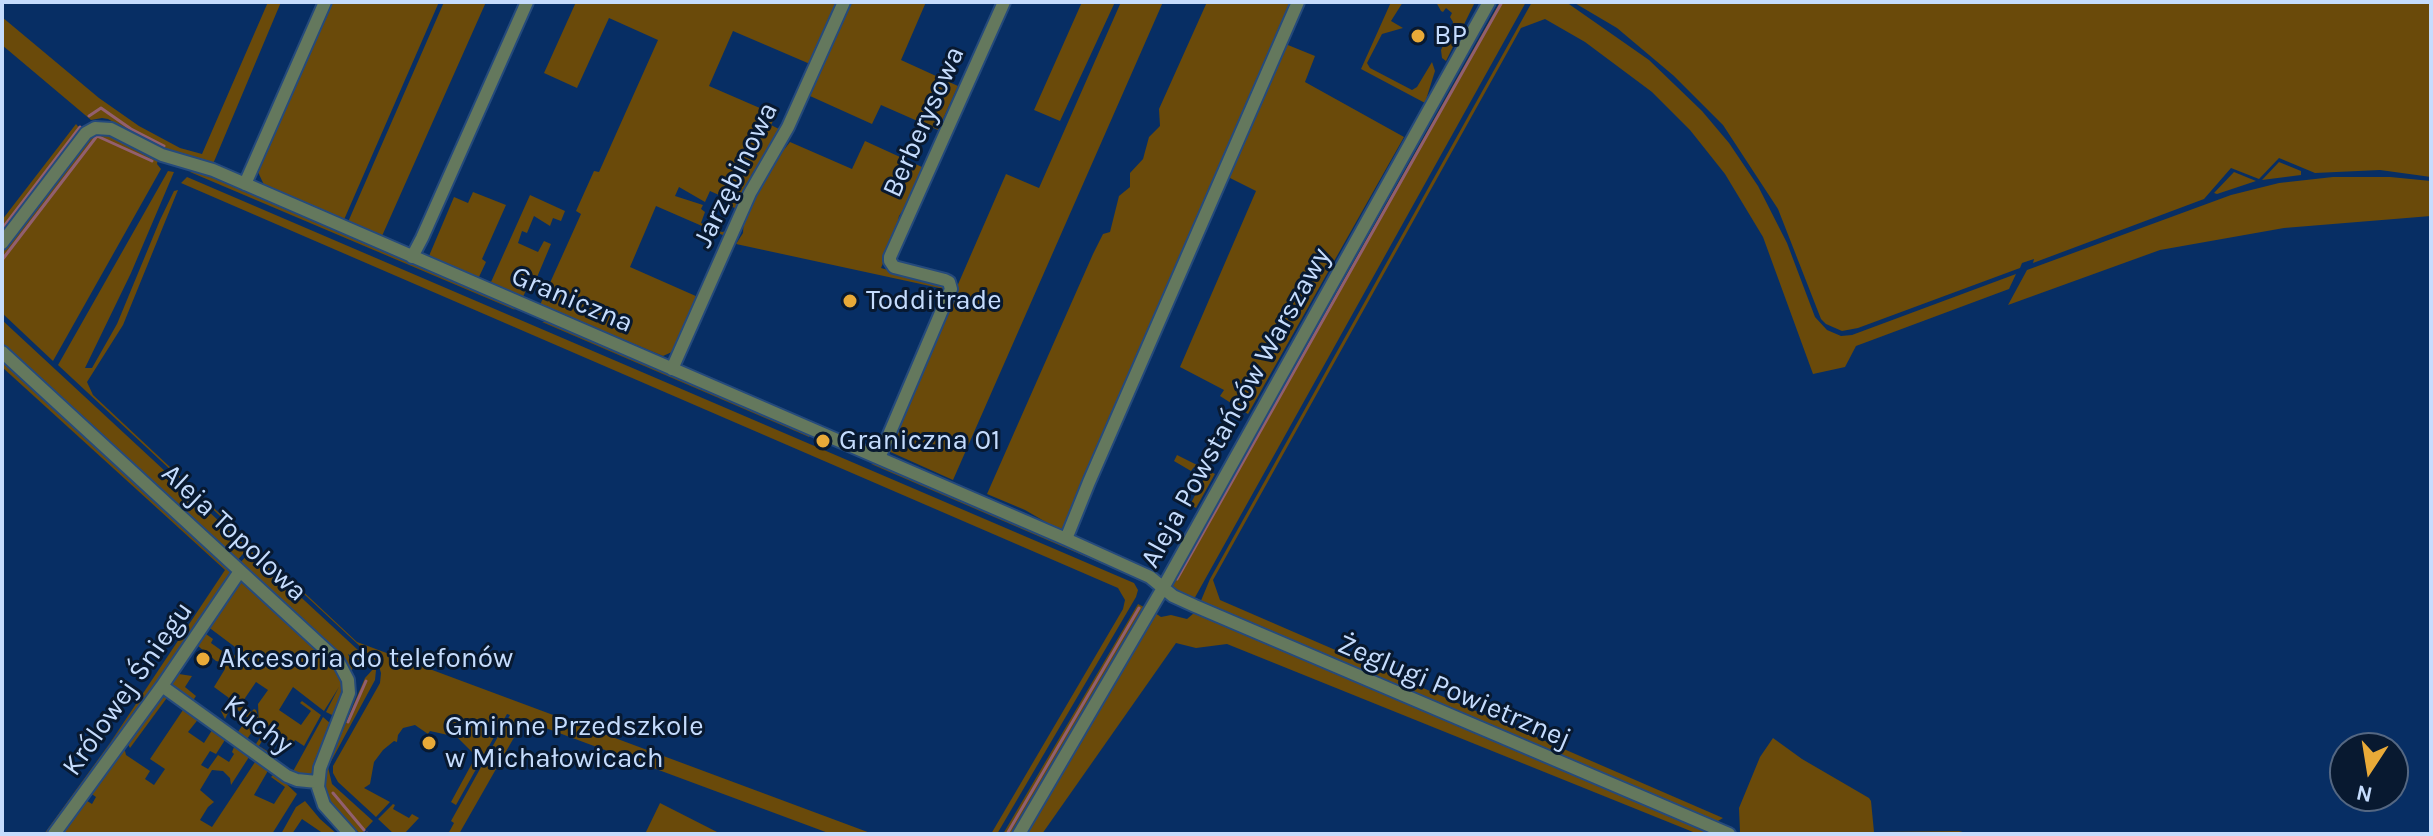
<!DOCTYPE html>
<html>
<head>
<meta charset="utf-8">
<style>
	body { margin:0 }
	#map { position:relative; width:2433px; height:836px; overflow:hidden; background:#072e64; font-family:Karla,sans-serif }
	canvas { display:block }
	.frame { position:absolute; inset:0; border:4px solid #c5dcfd; pointer-events:none }
	.north { position:absolute; left:2329px; top:732px; width:80px; height:80px; box-sizing:border-box; background:#081930; border:2px solid #546782; border-radius:50%; rotate:192deg; font-size:22px; font-weight:700; line-height:32px; text-align:center; color:#c5dcfd }
	.north::after { content:''; display:block; margin:auto; width:28px; height:36px; background:#e9aa38; clip-path:polygon(50% 0,100% 100%,50% 72%,0 100%) }
</style>
</head>
<body>
<div id="map">
<canvas width="2433" height="836"></canvas>
<div class="frame"></div>
<div class="north">N</div>
</div>
<script>
const ctx = document.querySelector('canvas').getContext('2d');
ctx.lineJoin = 'round';
function fill(path, color) {
  ctx.fillStyle = color;
  ctx.fill(path, 'evenodd');
}
function toPath(rows) {
  const path = new Path2D();
  for (const r of rows) {
    path.moveTo(r[0], r[1]);
    for (let i = 2; i < r.length; i += 2) path.lineTo(r[i], r[i + 1]);
  }
  return path;
}
function strokePath(path, color, width, dash) {
  ctx.strokeStyle = color;
  ctx.lineWidth = width;
  ctx.lineCap = dash ? 'butt' : 'round';
  ctx.setLineDash(dash || []);
  ctx.stroke(path);
}
function drawText(font, color, halo, rows, align = 'center') {
  ctx.font = font + ' Karla,sans-serif';
  ctx.lineWidth = 6;
  ctx.setLineDash([]);
  ctx.textBaseline = 'middle';
  ctx.strokeStyle = halo;
  ctx.fillStyle = color;
  for (const [text, x, y, turn = 0] of rows) {
    ctx.save();
    ctx.translate(x, y);
    ctx.rotate((+turn || 0) * Math.PI / 180);
    ctx.textAlign = isNaN(turn) ? turn : align;
    if (halo) ctx.strokeText(text, 0, 0);
    ctx.fillText(text, 0, 0);
    ctx.restore();
  }
}
fill(toPath([
	[268,2,281,2,213,164,159,147,108,119,102,118,91,120,2,45,2,17,99,98,139,126,180,148,202,154],
	[330,2,439,2,343,222,265,187,257,170],
	[444,2,486,2,382,236,348,222],
	[576,2,839,2,810,64,733,31,709,86,776,115,771,125,781,130,752,174,737,209,728,205,730,200,710,191,705,202,679,187,675,196,703,205,701,209,705,212,701,223,722,232,727,231,725,236,656,206,630,267,698,297,674,351,663,356,540,305,581,214,576,211,594,171,599,172,658,40,609,18,577,88,544,73],
	[850,2,926,2,901,60,958,86,938,130,881,105,872,124,810,96],
	[1082,2,1115,2,1060,121,1034,110],
	[1121,2,1163,2,953,480,886,450,1006,174,1039,188],
	[1207,2,1295,2,1063,532,1025,510,987,494,1093,254,1103,234,1110,232,1119,196,1130,187,1130,173,1143,159,1149,137,1160,126,1159,109],
	[1391,2,1403,2,1391,21,1403,28,1382,34,1367,63,1370,68,1412,90,1417,87,1432,62,1435,71,1425,103,1361,69],
	[1436,2,1475,2,1446,61,1442,58,1441,50,1447,36,1450,37,1451,34,1453,22,1450,17,1452,13,1446,8,1443,12,1441,11],
	[1500,2,1526,2,1193,601,1173,589,1173,583],
	[1532,2,1566,2,1649,60,1702,111,1729,143,1758,186,1787,243,1815,317,1827,330,1841,336,1852,335,2016,274,2009,289,1856,346,1845,367,1813,374,1763,237,1725,174,1690,130,1652,92,1585,42,1545,19,1521,28,1213,580,1220,600,1723,818,1713,824,1200,603,1210,579],
	[1573,2,2431,2,2431,177,2380,170,2315,173,2279,158,2259,179,2231,168,2204,199,2033,263,2034,259,2022,263,2020,268,1858,328,1842,331,1826,324,1821,319,1778,209,1723,125,1674,76,1617,28],
	[1283,43,1315,56,1305,82,1404,137,1248,414,1220,396,1224,390,1180,367,1256,191,1226,176],
	[76,124,81,130,2,234,2,220],
	[105,133,158,159,157,164,161,169,53,361,2,313,2,253,83,146,95,134],
	[865,141,922,167,913,195,899,216,895,235,881,268,945,286,946,292,944,289,736,244,743,233,744,217,772,165,790,142,852,169],
	[2279,162,2301,171,2301,175,2262,180],
	[168,171,174,172,131,273,85,368,92,368,117,324,160,220,174,191,178,190,123,325,87,382,93,395,357,642,873,834,831,834,524,720,459,834,448,834,454,823,451,821,510,715,507,714,456,805,451,802,476,756,457,737,430,731,428,734,415,725,403,728,398,735,397,742,394,741,383,750,374,762,370,784,364,788,390,802,376,817,338,782,333,773,333,766,380,683,381,673,378,663,58,365],
	[201,171,511,305,515,310,190,172],
	[2234,172,2256,181,2217,194,2214,193],
	[187,177,1134,583,1138,590,1136,597,997,834,991,834,1123,609,1125,600,1118,588,181,183],
	[2333,177,2390,177,2431,181,2431,216,2284,228,2160,250,2008,305,2027,270,2231,195,2279,183],
	[473,192,506,205,482,259,486,262,479,277,481,278,477,280,429,260,429,256,454,197,468,203],
	[530,195,565,211,561,221,553,218,550,226,534,216,527,233,522,231,518,243,538,252,544,241,551,244,535,282,530,281,523,297,491,282],
	[2,320,248,548,236,562,2,346],
	[542,322,551,322,811,433,809,437],
	[2,357,230,567,232,574,196,629,49,834,44,834,110,743,225,570,2,367],
	[1177,455,1215,474,1196,508,1190,505,1206,474,1194,467,1191,471,1174,461],
	[871,464,883,465,1133,574,1133,577],
	[251,551,372,663,376,670,375,680,328,767,332,784,373,821,361,834,350,825,328,800,324,777,327,766,365,678,374,668,348,654,353,665,351,675,339,654,239,564],
	[241,579,333,662,341,677,341,700,335,714,332,715,326,712,339,687,324,711,293,687,279,710,301,725,311,711,300,703,302,701,321,715,304,746,295,740,290,749,277,752,284,741,268,731,259,746,272,754,269,758,254,747,265,730,259,725,258,704,268,690,256,682,241,704,251,712,254,709,256,710,258,716,258,723,245,742,237,733,248,718,236,709,238,704,234,701,225,719,221,711,229,698,214,687,225,669,225,663,216,661,198,646,206,634,213,639,211,643,232,658,239,650,207,626],
	[1138,604,1144,607,1011,834,1003,834],
	[1155,613,1161,617,1171,615,1187,619,1194,613,1200,614,1711,834,1698,834,1227,644,1196,648,1176,643,1042,834,1026,834],
	[179,674,192,676,185,687,196,696,192,702,173,688,173,679],
	[169,695,130,748,127,743,159,699],
	[178,700,244,749,249,757,231,785,230,778,223,771,212,770,200,790,214,802,208,807,200,820,212,827,257,759,269,769,254,795,274,804,285,787,271,777,275,773,297,794,272,834,58,834,84,799,92,804,96,797,89,792,119,752,125,751,126,755,150,771,145,779,154,785,165,769,150,759,185,707],
	[200,717,214,727,204,743,188,732],
	[225,740,234,747,232,752,234,754,229,762,218,755,208,769,201,765,210,751,216,754],
	[323,717,331,724,312,773,309,775,291,775],
	[1773,738,1802,759,1869,798,1871,801,1874,832,1959,831,1970,834,1740,832,1739,808,1760,757],
	[305,801,320,819,337,834,324,834,302,819,292,834,281,834,296,807],
	[660,803,721,834,645,834],
	[393,804,395,805,393,809,409,818,412,814,419,818,404,834,394,834,378,819]
]), '#6a4a0a');
strokePath(toPath([
	[89,116,101,108,131,129,164,146],
	[2,229,80,127],
	[2,260,97,136,152,161],
	[1177,579,1502,2],
	[348,722,366,681],
	[333,793,364,830],
	[367,833,368,834],
	[1007,834,1139,608]
]), '#925f6e', 3);
const minor = toPath([
	[245,184,325,2],
	[2,243,86,133,95,128,111,129,162,155,213,170,1066,539,1150,577,1173,596,1195,606,1729,834],
	[412,257,422,238,527,2],
	[2,352,338,661,348,680,349,693,320,768,318,787,324,805,350,834],
	[672,369,750,193,788,127,844,2],
	[879,458,951,289,949,282,945,280,894,267,890,261,890,257,1004,2],
	[1066,539,1089,482,1298,2],
	[162,686,287,776,297,780,317,782],
	[54,834,162,686,240,571],
	[1019,834,1163,588,1489,2]
]);
strokePath(minor, '#254a7c', 16);
strokePath(minor, '#64785d', 12);
for (const [x, y, r, color] of [
	[1418,36,8,"#e9aa38"],
	[850,301,8,"#e9aa38"],
	[823,441,8,"#e9aa38"],
	[203,659,8,"#e9aa38"],
	[429,743,8,"#e9aa38"]
]) {
  const dot = new Path2D();
  dot.arc(x, y, r, 0, 2 * Math.PI);
  ctx.fillStyle = color;
  ctx.fill(dot);
  strokePath(dot, '#081930', 3);
}
drawText('28px', '#c5dcfd', '#081930', [
	["BP",1434,36],
	["Todditrade",866,301],
	["Graniczna 01",839,441],
	["Akcesoria do telefonów",219,659],
	["Gminne Przedszkole",445,727],
	["w Michałowicach",445,759]
], 'left');
drawText('28px', '#c5dcfd', '#081930', [
	["Berberysowa",924,122,-66],
	["Jarzębinowa",736,175,-64],
	["Graniczna",572,300,23],
	["Aleja Powstańców Warszawy",1236,408,-61],
	["Aleja Topolowa",234,533,43],
	["Królowej Śniegu",128,689,-55],
	["Żeglugi Powietrznej",1454,692,23],
	["Kuchy",258,725,37]
]);
</script>
</body>
</html>
